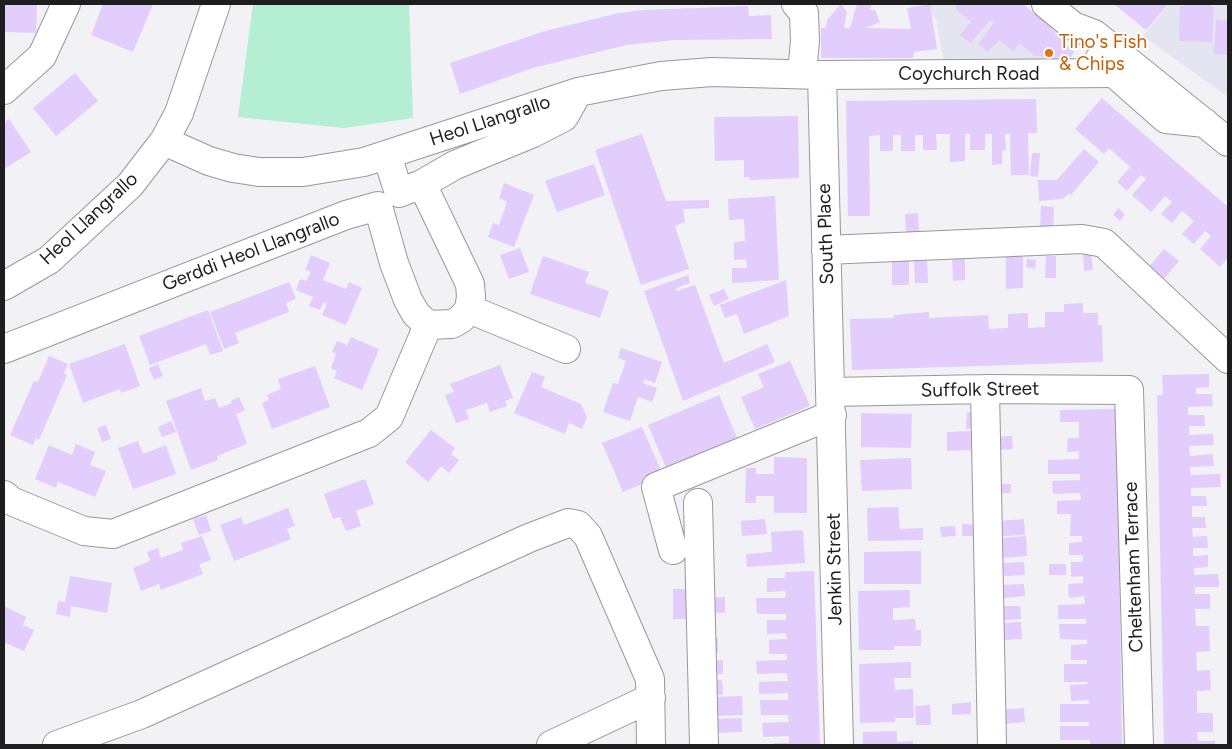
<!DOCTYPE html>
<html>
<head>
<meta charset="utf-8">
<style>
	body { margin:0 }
	#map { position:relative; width:1232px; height:749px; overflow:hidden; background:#f1f1f6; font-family:Figtree,sans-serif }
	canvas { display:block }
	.frame { position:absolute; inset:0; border:5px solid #1e1e1f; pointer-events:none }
</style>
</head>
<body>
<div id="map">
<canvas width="1232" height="749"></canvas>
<div class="frame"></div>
</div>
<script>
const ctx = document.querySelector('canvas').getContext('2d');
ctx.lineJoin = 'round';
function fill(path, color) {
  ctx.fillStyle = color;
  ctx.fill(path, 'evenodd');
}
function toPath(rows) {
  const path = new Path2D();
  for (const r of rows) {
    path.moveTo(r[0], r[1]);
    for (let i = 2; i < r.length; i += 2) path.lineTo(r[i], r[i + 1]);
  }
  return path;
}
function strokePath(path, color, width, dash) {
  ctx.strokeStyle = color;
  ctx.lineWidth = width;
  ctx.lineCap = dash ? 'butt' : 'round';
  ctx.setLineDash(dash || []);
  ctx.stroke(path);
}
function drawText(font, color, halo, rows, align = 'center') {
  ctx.font = font + ' Figtree,sans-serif';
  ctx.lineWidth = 4;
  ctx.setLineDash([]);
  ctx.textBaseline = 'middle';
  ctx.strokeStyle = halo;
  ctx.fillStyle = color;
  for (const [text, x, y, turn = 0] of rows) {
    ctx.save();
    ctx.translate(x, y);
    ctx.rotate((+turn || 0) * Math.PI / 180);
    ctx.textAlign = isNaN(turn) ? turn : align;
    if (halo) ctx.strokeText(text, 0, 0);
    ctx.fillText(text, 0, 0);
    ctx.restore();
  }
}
fill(toPath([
	[924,4,1014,4,1073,53,1062,64,945,68,936,19],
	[1169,4,1228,4,1228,97,1143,36]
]), '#e5e5f1');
fill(toPath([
	[253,4,409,5,413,118,344,128,238,117]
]), '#b4eed3');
fill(toPath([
	[4,4,37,4,36,33,4,32],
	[103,4,153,4,133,52,91,35],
	[841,4,847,12,844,28,850,28,857,4,872,4,870,10,875,10,880,22,866,28,911,29,907,8,930,4,937,49,914,52,913,58,821,58,821,28,826,28,827,20],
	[958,4,1023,4,1042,19,1074,52,1070,58,1035,56,1019,43,1013,51,999,40,988,52,978,44,994,23,990,20,971,43,960,35,979,11,970,21,955,8],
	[1114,4,1168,4,1146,30],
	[1184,4,1211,4,1211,7,1214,7,1212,42,1179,41,1180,6,1184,6],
	[748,6,749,16,771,15,772,39,675,40,626,45,533,68,460,94,450,63,545,31,619,13,643,10],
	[1216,20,1228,21,1228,55,1214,54],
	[75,73,98,101,56,136,33,108],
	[1102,98,1228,207,1228,258,1220,267,1200,249,1211,236,1205,231,1194,244,1182,234,1194,221,1182,211,1172,223,1161,214,1172,202,1165,196,1151,212,1132,195,1146,179,1141,175,1127,191,1117,182,1130,167,1109,148,1104,154,1075,129],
	[1036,99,1037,133,1028,133,1029,175,1011,175,1010,134,1005,134,1006,150,1002,151,1002,164,992,165,992,134,985,134,985,150,970,150,970,134,965,134,965,161,950,162,950,134,936,134,937,150,923,150,923,135,915,135,915,151,901,151,901,135,893,135,893,151,880,151,880,135,869,136,870,216,848,216,846,101],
	[798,116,799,178,749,180,750,177,744,177,744,160,715,161,714,117],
	[9,119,31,152,4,169,4,122],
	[642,134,666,201,709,200,709,208,683,209,685,222,675,226,689,269,641,285,595,150],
	[1084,149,1099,162,1071,195,1069,193,1063,199,1039,201,1038,180,1057,180],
	[1032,153,1040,153,1038,177,1030,176],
	[594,164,605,195,557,212,545,181],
	[504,183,534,195,514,247,488,237,493,223,499,225,507,202,499,198],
	[775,196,779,280,732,283,732,268,747,268,746,259,734,260,734,242,745,241,744,219,729,220,728,199],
	[1041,206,1054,207,1053,231,1040,231],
	[1118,208,1125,214,1120,221,1113,215],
	[918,213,919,233,906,234,905,214],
	[520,248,529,272,509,279,500,255],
	[1164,249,1179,261,1163,280,1148,268],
	[1091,252,1093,270,1084,271,1083,253],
	[311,255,330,263,323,280,346,289,349,282,362,288,346,325,322,315,327,303,324,302,320,310,309,306,313,297,296,290,300,279,306,281,311,272,305,270],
	[952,255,965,255,965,280,953,281],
	[1023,255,1023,288,1006,289,1006,256],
	[543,256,589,272,585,283,609,291,600,318,530,294],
	[892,256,909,257,909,285,892,285],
	[1046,256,1056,256,1056,278,1045,278],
	[914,259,927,259,928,283,915,283],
	[1027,259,1036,260,1035,269,1026,267],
	[688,275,690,283,676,288,677,291,695,285,724,363,767,344,775,362,683,401,644,291],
	[786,280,789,316,744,334,737,314,725,318,720,305],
	[289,282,296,299,286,303,289,312,235,333,239,343,224,349,210,312],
	[724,289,729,299,714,306,709,295],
	[1083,303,1083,313,1098,313,1098,325,1102,325,1103,362,852,370,850,319,894,318,894,315,929,312,929,318,988,315,989,329,1008,328,1008,314,1028,313,1028,328,1045,327,1045,312,1064,312,1064,304],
	[208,310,223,351,210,355,206,344,150,365,139,336],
	[351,337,379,349,362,390,334,378,337,371,331,368,336,354,332,352,337,341,347,345],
	[125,344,140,386,121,393,120,389,83,403,69,364],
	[621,348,662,362,655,383,645,379,643,383,657,388,652,402,638,397,630,421,603,412,613,383,618,384,626,361,618,358],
	[49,356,68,364,64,373,67,375,39,440,36,438,33,445,10,435,34,381,38,382],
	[790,361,810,406,755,429,741,397,764,387,758,374],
	[158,364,163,376,154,380,149,368],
	[500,365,513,398,505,401,507,406,490,412,487,403,466,410,469,419,456,423,445,395,454,392,450,384],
	[315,366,330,407,272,429,262,403,269,400,267,395,281,389,278,379],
	[532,372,545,377,541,387,581,404,587,417,582,429,569,423,565,434,514,413],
	[1209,374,1209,387,1196,388,1196,394,1212,394,1213,406,1188,407,1188,415,1204,415,1205,426,1189,426,1189,435,1213,434,1214,445,1189,446,1190,456,1213,454,1214,466,1190,467,1191,475,1220,474,1221,487,1191,488,1191,496,1206,496,1207,506,1192,506,1192,517,1205,517,1206,528,1192,528,1193,537,1207,536,1208,548,1193,548,1193,556,1208,555,1208,567,1194,568,1194,575,1218,574,1219,587,1195,587,1195,594,1210,594,1210,609,1195,609,1196,626,1209,626,1210,651,1196,652,1197,671,1210,670,1211,690,1197,691,1197,713,1213,713,1213,732,1197,732,1198,741,1215,741,1215,745,1164,745,1157,395,1163,395,1162,375],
	[201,388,205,401,215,398,219,408,232,403,231,401,239,397,245,410,237,414,233,405,247,444,217,456,218,460,191,470,166,401],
	[719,395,738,440,667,470,648,425],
	[1117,409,1122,745,1090,745,1090,740,1060,740,1060,726,1089,726,1089,722,1060,722,1060,704,1089,704,1089,700,1071,701,1070,685,1088,684,1087,682,1064,682,1064,664,1087,664,1087,660,1071,660,1071,645,1087,644,1087,640,1060,639,1059,624,1086,624,1086,619,1058,619,1058,605,1085,604,1084,596,1069,598,1068,584,1083,583,1083,576,1071,577,1071,562,1083,562,1083,555,1069,555,1069,543,1082,542,1082,536,1070,536,1071,514,1057,514,1057,501,1081,500,1080,493,1053,494,1052,481,1080,480,1080,474,1048,474,1048,460,1079,459,1079,451,1067,452,1068,438,1079,438,1079,422,1060,422,1060,410],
	[967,412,975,413,975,428,966,429],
	[861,413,912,414,911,448,861,447],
	[171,421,176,432,162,437,158,427],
	[106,425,111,439,102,442,97,428],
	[642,427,663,475,623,492,602,443],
	[431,430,455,448,451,454,459,460,449,473,441,466,428,482,405,462],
	[972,431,973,450,947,451,947,432],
	[1012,436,1013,449,994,450,994,437],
	[138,441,143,454,166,445,176,474,133,489,118,448],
	[76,444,95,452,90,465,106,471,95,497,58,482,56,488,35,479,49,445,72,455],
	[774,457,807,458,807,513,774,513,774,496,756,496,756,503,745,503,746,468,756,468,756,474,774,474],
	[911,458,912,489,862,491,860,460],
	[365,479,374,504,356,511,361,526,346,531,340,517,333,519,324,494],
	[1001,484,1011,484,1011,493,1001,493],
	[898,507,900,529,923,528,923,540,868,541,867,508],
	[288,508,295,526,287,529,291,539,234,561,220,525,241,517,244,525],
	[206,515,211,531,199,535,193,519],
	[765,519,767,534,742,536,741,521],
	[1024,519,1025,535,1000,536,999,521],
	[962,524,979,525,979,536,962,536],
	[955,526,956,536,941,537,940,527],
	[803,530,805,563,747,567,746,554,772,552,771,532],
	[202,536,211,560,199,564,203,574,161,590,159,584,141,591,133,568,150,561,147,552,158,548,161,558,183,550,181,543],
	[1026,536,1027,556,1002,558,1001,538],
	[921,551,921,584,864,584,864,552],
	[1024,562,1025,575,1004,576,1003,563],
	[1049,564,1066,564,1066,575,1049,575],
	[814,571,820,745,774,745,774,743,789,743,789,736,763,737,762,723,789,722,788,715,761,715,760,700,788,700,788,693,759,694,759,682,788,681,787,673,757,674,756,661,787,660,787,654,769,654,769,640,787,639,786,633,767,634,767,620,786,620,786,614,757,614,756,598,785,598,786,591,767,592,767,578,785,578,785,572],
	[70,576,112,583,107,613,71,606,70,617,56,614,58,601,65,602],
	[1024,584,1025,596,1004,598,1003,585],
	[673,589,694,589,695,619,673,619],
	[910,590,910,607,893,608,893,620,915,619,916,630,921,630,921,646,894,646,894,650,859,650,858,591],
	[725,597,725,613,707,612,707,598],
	[4,606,26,617,23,625,34,630,24,651,6,643,4,647],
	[999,606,1020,606,1021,619,1000,620],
	[1021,622,1022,639,1002,640,1001,623],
	[709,638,718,638,718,653,709,653],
	[723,660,723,674,709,674,709,661],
	[911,662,911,678,894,678,895,690,913,689,914,718,895,718,895,722,860,723,859,664],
	[712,680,722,680,723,695,712,695],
	[742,696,743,715,717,716,716,697],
	[971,702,971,714,952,715,952,704],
	[930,705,931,725,916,725,915,706],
	[1024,708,1025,722,1002,724,1001,710],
	[742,718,742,732,715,733,715,719],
	[897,731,897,742,913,741,913,745,863,745,863,732]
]), '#e2cdfc');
const minor = toPath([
	[796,4,804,13,805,41,802,74],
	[822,75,839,745],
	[4,90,42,56,66,4],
	[164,141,209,161,233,168,259,172,303,172,364,162,578,92,661,76,712,72,822,75,1115,73],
	[422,184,455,165,533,133,564,117,578,92],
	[826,250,1082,239,1104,243,1228,359],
	[4,286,49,260,130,185,164,141,179,113,216,4],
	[469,309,566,349],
	[4,349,346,215,378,206,394,263,408,300,416,314,428,325,452,324,461,319,469,309,471,297,470,284,422,184,399,193,387,155],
	[985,389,992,745],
	[831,392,985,389,1129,390,1139,745],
	[4,495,11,501,84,531,113,534,369,433,389,417,428,325],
	[698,503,704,745],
	[673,550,656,487,832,415],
	[57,745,142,714,529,538,568,523,578,525,588,536,650,679,651,745],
	[551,745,651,698]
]);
const major = toPath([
	[1046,4,1073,26,1094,34,1228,142],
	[1099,60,1166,119,1205,123]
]);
strokePath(minor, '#98989c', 30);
strokePath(major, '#98989c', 30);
strokePath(minor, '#fff', 28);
strokePath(major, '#fff', 28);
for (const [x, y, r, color] of [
	[1049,53,5,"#e8710a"]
]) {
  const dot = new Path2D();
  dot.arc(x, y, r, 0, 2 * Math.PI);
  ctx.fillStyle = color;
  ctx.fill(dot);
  strokePath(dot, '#fff', 2);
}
drawText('19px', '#c56008', '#fff', [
	["Tino's Fish",1059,42],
	["& Chips",1059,64]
], 'left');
drawText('19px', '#1e1e1f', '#fff', [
	["Coychurch Road",969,74],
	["Heol Llangrallo",490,121,-18],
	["Heol Llangrallo",89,219,-43],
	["South Place",826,234,-92],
	["Gerddi Heol Llangrallo",251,252,-21],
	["Suffolk Street",980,390,-1],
	["Cheltenham Terrace",1134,567,-92],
	["Jenkin Street",835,569,-91]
]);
</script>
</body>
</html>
